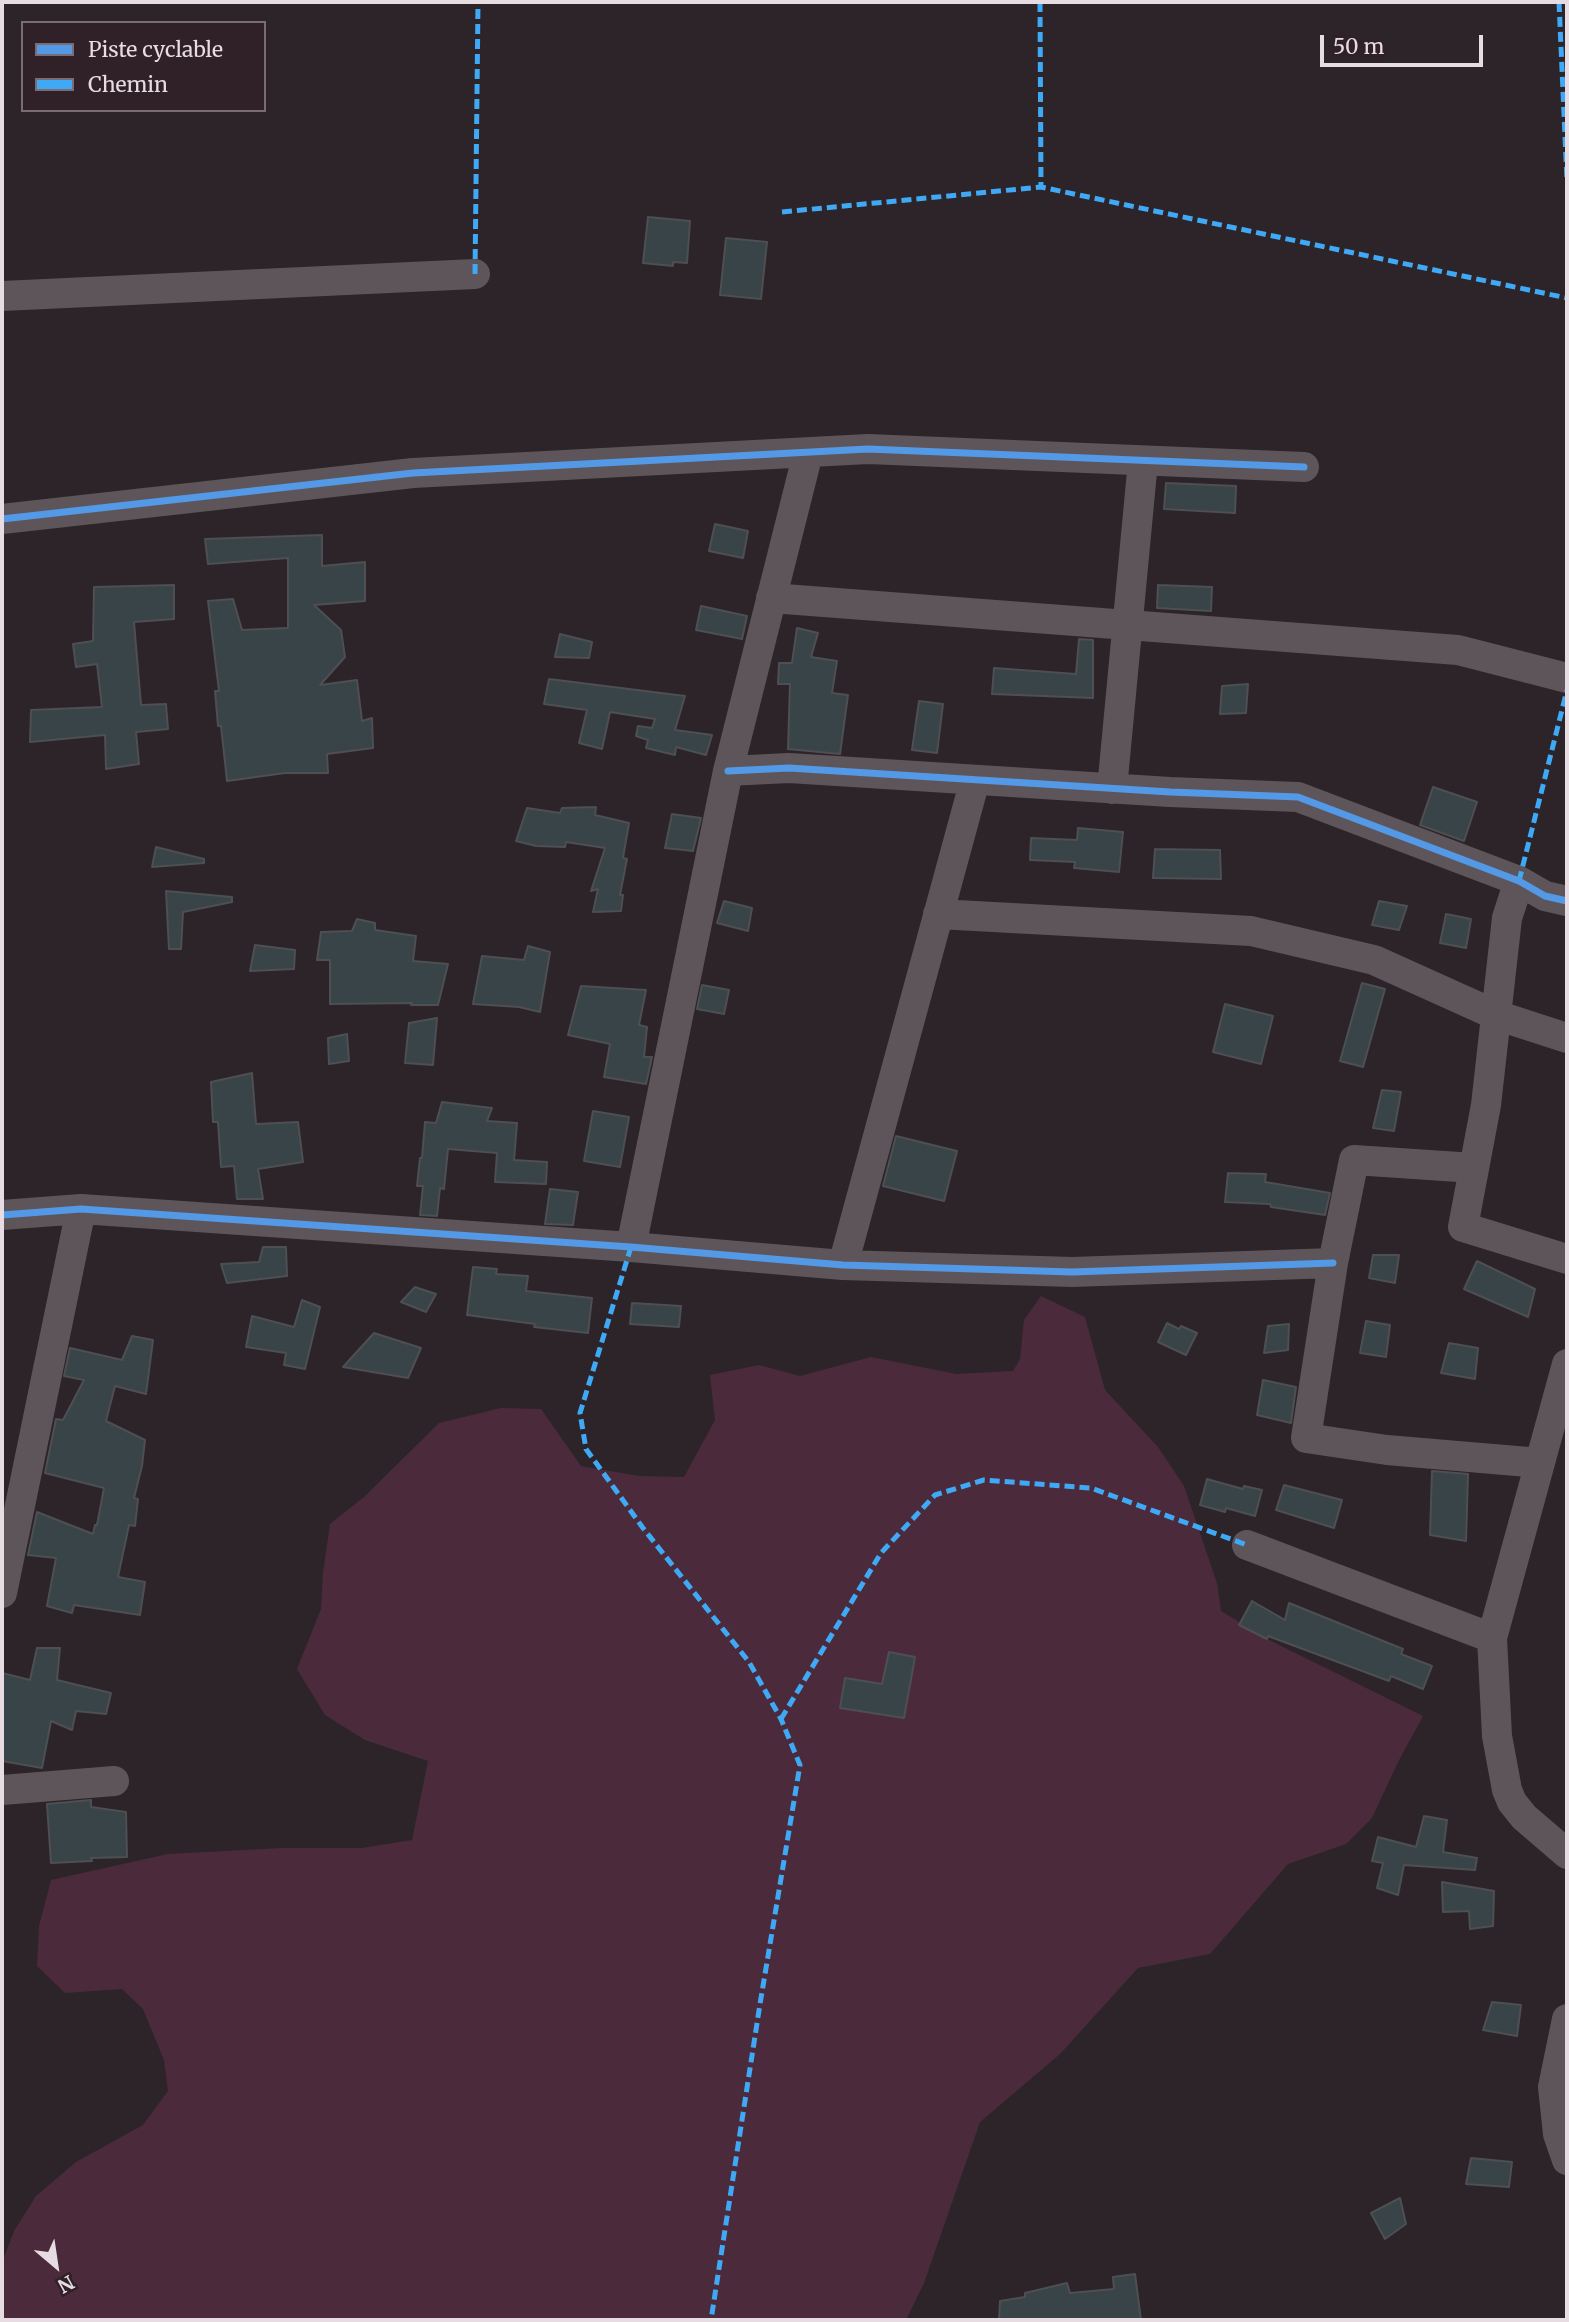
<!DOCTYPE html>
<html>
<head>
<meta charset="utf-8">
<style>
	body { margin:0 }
	#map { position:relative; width:1569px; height:2322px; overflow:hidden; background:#2c2428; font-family:Merriweather,serif }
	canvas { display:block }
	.frame { position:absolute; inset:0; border:4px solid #e7dce1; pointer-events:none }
	.legend { position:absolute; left:21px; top:21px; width:245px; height:91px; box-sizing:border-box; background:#302128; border:2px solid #796c72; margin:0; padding:9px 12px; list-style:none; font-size:21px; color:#e7dce1 }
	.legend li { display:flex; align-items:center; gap:14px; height:35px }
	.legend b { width:35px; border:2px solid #796c72 }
	.north { position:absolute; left:21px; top:2231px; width:70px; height:70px; -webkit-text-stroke:5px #302128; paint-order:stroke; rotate:151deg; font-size:19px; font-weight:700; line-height:28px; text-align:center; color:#e7dce1 }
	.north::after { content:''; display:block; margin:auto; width:24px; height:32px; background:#e7dce1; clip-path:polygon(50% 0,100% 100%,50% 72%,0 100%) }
	.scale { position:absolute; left:1320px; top:35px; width:163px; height:32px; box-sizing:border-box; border:4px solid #e7dce1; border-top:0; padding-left:9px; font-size:21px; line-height:24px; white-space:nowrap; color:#e7dce1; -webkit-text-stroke:5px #302128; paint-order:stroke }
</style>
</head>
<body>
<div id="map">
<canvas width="1569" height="2322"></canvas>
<div class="frame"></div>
<ul class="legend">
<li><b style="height:9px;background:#5399e6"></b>Piste cyclable</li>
<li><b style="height:9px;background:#3fa9f5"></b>Chemin</li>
</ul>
<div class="north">N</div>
<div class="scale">50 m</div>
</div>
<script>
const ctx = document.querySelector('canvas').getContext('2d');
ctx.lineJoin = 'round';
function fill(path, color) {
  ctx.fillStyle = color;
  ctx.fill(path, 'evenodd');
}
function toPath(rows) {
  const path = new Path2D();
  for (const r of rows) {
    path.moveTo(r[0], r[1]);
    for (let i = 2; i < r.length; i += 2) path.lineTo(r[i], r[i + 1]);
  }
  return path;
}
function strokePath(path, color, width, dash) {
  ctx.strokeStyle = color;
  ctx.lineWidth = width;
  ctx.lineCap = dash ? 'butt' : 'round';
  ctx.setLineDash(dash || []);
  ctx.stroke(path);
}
fill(toPath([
	[1041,1296,1085,1317,1105,1390,1158,1447,1184,1486,1217,1583,1221,1611,1267,1639,1423,1716,1398,1762,1372,1818,1346,1844,1288,1864,1210,1954,1138,1968,1060,2054,980,2122,924,2283,906,2320,2,2320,2,2263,14,2231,36,2196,76,2162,143,2125,168,2091,164,2060,143,2009,122,1989,65,1993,37,1966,39,1926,51,1880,168,1854,283,1848,362,1848,412,1840,428,1761,365,1740,325,1715,297,1669,321,1609,323,1573,330,1524,364,1497,439,1423,501,1408,541,1409,581,1466,639,1476,684,1477,715,1420,710,1375,759,1365,800,1376,871,1357,956,1374,1013,1371,1020,1359,1024,1320]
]), '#4b2b3b');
const building = toPath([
	[648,217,690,221,687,263,673,262,673,266,643,263,648,217],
	[726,238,767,242,761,299,720,295,726,238],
	[1166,483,1236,486,1235,513,1164,509,1166,483],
	[715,524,748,531,743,558,709,551,715,524],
	[322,535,322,566,365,562,365,601,314,605,341,630,345,657,320,685,357,680,362,721,372,718,373,748,327,754,328,773,285,773,227,781,221,726,218,726,215,691,219,691,208,601,233,599,242,630,288,628,288,558,208,564,205,539,322,535],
	[174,585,174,619,134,622,141,705,166,704,168,729,136,732,139,764,106,769,105,735,30,742,31,710,102,707,97,664,76,667,73,644,93,641,94,587,174,585],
	[1158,585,1212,587,1211,611,1157,608,1158,585],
	[701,606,747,616,742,639,696,630,701,606],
	[797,628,818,633,811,657,837,661,832,693,848,695,840,754,788,749,790,684,778,684,779,663,792,663,797,628],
	[560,634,592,642,589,658,555,657,560,634],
	[1079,639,1093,640,1093,698,992,694,994,668,1076,674,1079,639],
	[549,679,685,696,675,730,712,735,706,755,676,747,675,755,646,748,648,740,636,736,638,726,652,728,655,719,610,712,602,749,579,743,587,710,544,704,549,679],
	[1248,684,1246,713,1220,714,1222,686,1248,684],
	[919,701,943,704,937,753,912,750,919,701],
	[1433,787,1477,802,1464,841,1420,825,1433,787],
	[596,807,595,815,629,823,623,858,627,859,620,895,623,895,621,911,593,912,598,889,591,891,605,848,566,842,565,847,536,846,516,841,527,808,560,813,562,808,596,807],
	[672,814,701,818,693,851,665,848,672,814],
	[1078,828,1123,832,1119,872,1074,868,1075,862,1030,860,1031,838,1077,840,1078,828],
	[156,847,204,859,204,863,152,867,156,847],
	[1155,849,1220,850,1221,879,1153,878,1155,849],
	[166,891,232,897,232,902,183,912,181,949,169,949,166,891],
	[724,901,752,908,748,931,717,923,724,901],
	[1379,901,1407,906,1399,930,1372,925,1379,901],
	[1446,914,1471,919,1466,948,1440,943,1446,914],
	[357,919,375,923,375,930,416,936,413,961,448,964,438,1005,411,1005,412,1003,330,1004,330,960,317,960,321,932,352,931,357,919],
	[255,945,295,950,294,969,250,971,255,945],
	[528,946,550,952,540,1012,519,1007,473,1004,482,956,524,960,528,946],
	[1362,983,1385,989,1363,1067,1340,1061,1362,983],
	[702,985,729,990,724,1014,697,1009,702,985],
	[581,986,646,990,639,1025,647,1027,644,1057,652,1057,646,1084,604,1077,610,1044,568,1035,581,986],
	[1225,1004,1273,1016,1261,1064,1213,1052,1225,1004],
	[437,1018,433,1065,405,1063,409,1023,437,1018],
	[347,1034,349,1061,329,1064,328,1038,347,1034],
	[252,1073,256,1124,298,1122,303,1162,258,1169,263,1199,237,1199,234,1166,221,1167,218,1122,213,1122,211,1082,252,1073],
	[1382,1090,1401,1092,1394,1131,1373,1128,1382,1090],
	[442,1102,492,1108,487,1121,517,1123,514,1160,547,1162,546,1184,495,1182,497,1153,448,1149,444,1189,440,1188,437,1216,420,1215,423,1186,417,1186,420,1158,422,1158,425,1122,436,1123,442,1102],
	[593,1111,629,1117,620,1167,584,1161,593,1111],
	[896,1136,957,1151,944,1201,883,1186,896,1136],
	[1228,1173,1266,1174,1265,1182,1330,1193,1325,1215,1271,1207,1270,1204,1225,1202,1228,1173],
	[550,1189,578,1192,573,1225,545,1224,550,1189],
	[263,1247,286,1247,287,1276,227,1283,221,1264,259,1262,263,1247],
	[1373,1255,1399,1255,1395,1283,1369,1278,1373,1255],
	[1477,1261,1535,1289,1528,1317,1464,1289,1477,1261],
	[473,1267,497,1269,496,1274,528,1276,526,1291,592,1298,588,1333,534,1327,535,1324,467,1315,473,1267],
	[415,1287,436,1294,426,1312,401,1302,415,1287],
	[302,1300,320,1307,305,1369,284,1365,286,1353,246,1347,252,1316,294,1327,302,1300],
	[632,1303,681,1306,679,1327,630,1324,632,1303],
	[1366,1321,1390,1325,1386,1357,1360,1353,1366,1321],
	[1167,1323,1179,1329,1181,1326,1197,1333,1186,1355,1158,1342,1167,1323],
	[1289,1324,1288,1350,1264,1353,1268,1326,1289,1324],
	[374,1333,421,1348,408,1378,343,1367,374,1333],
	[132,1336,153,1340,146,1394,115,1386,106,1421,145,1440,142,1466,134,1498,138,1499,135,1526,129,1525,118,1577,145,1582,140,1615,74,1605,72,1613,47,1606,56,1558,28,1555,37,1512,93,1534,95,1525,97,1525,104,1488,45,1473,56,1419,63,1420,84,1380,64,1376,70,1348,122,1360,132,1336],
	[1449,1343,1478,1348,1475,1379,1441,1373,1449,1343],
	[1263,1380,1296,1387,1291,1423,1257,1415,1263,1380],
	[1432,1471,1468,1474,1466,1541,1430,1535,1432,1471],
	[1207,1479,1243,1489,1244,1486,1262,1490,1255,1516,1226,1508,1225,1512,1200,1505,1207,1479],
	[1284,1485,1342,1500,1334,1528,1276,1510,1284,1485],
	[1252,1601,1285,1620,1289,1603,1403,1649,1401,1654,1432,1666,1423,1689,1391,1676,1389,1681,1268,1636,1267,1639,1239,1625,1252,1601],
	[37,1648,60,1648,57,1680,111,1693,106,1714,76,1711,72,1730,51,1721,42,1768,2,1761,2,1673,30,1680,37,1648],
	[889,1652,915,1657,904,1718,840,1708,845,1678,882,1684,889,1652],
	[91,1800,91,1807,126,1812,127,1857,91,1858,92,1861,51,1863,47,1804,91,1800],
	[1424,1816,1447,1820,1443,1852,1477,1858,1475,1870,1404,1865,1398,1895,1377,1888,1383,1863,1372,1861,1378,1837,1416,1847,1424,1816],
	[1442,1882,1494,1891,1493,1926,1470,1929,1469,1911,1443,1912,1442,1882],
	[1492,2002,1521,2005,1517,2036,1483,2030,1492,2002],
	[1471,2158,1512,2162,1509,2187,1466,2184,1471,2158],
	[1400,2198,1406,2224,1385,2239,1371,2213,1400,2198],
	[1135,2274,1141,2320,999,2320,1000,2301,1025,2297,1025,2293,1067,2283,1070,2293,1114,2289,1113,2277,1135,2274]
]);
fill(building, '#384448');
strokePath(building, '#4e4f52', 2);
strokePath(toPath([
	[2,296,475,274],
	[2,519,413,473,868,449,1304,467],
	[771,598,1458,650,1567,678],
	[728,771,789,768,1170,792,1298,797,1519,881,1545,896,1567,901],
	[1112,789,1143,461],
	[1519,881,1507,918,1486,1105,1463,1227,1567,1259],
	[938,914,1251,931,1374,960,1496,1015,1567,1038],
	[1474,1168,1354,1160,1333,1263,1306,1438,1387,1450,1540,1463],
	[2,1215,81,1209,631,1247,843,1265,1072,1272,1333,1263],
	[631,1247,728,771,808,453],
	[843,1265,975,780],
	[1567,1364,1492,1638,1497,1736,1507,1790,1512,1802,1524,1817,1567,1854],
	[1247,1545,1492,1638],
	[2,1593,81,1209],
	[2,1790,114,1781],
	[1567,2019,1553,2087,1558,2134,1567,2160]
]), '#5d5559', 30);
strokePath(toPath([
	[1040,2,1041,187],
	[1559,2,1567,181],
	[782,212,1041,187,1567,298],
	[475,274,478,2],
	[1519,881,1567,690],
	[631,1247,580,1413,586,1449,643,1528,749,1662,781,1719,800,1765,760,2004,711,2320],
	[781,1719,881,1553,935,1495,984,1480,1091,1488,1247,1545]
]), '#3fa9f5', 5, [10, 5]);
strokePath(toPath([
	[2,519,413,473,868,449,1304,467],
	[728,771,789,768,1170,792,1298,797,1519,881,1545,896,1567,901],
	[2,1215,81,1209,631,1247,843,1265,1072,1272,1333,1263]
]), '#5399e6', 7);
</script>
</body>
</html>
